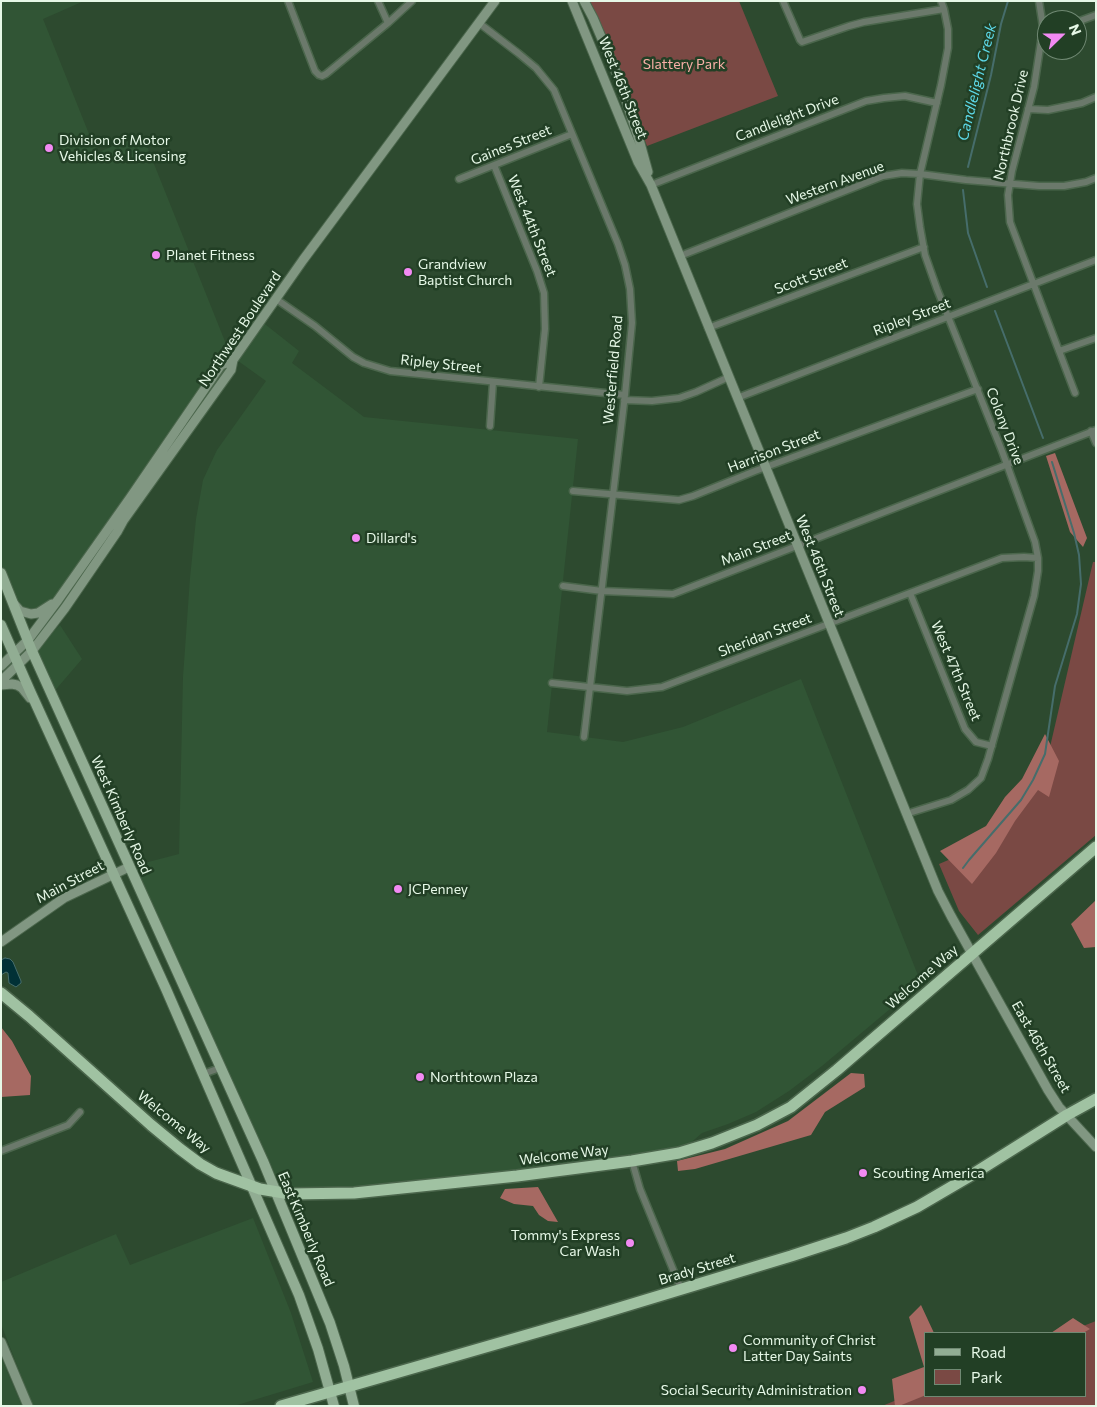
<!DOCTYPE html>
<html>
<head>
<meta charset="utf-8">
<style>
	body { margin:0 }
	#map { position:relative; width:1097px; height:1407px; overflow:hidden; background:#2d4a2f; font-family:Commissioner,sans-serif }
	canvas { display:block }
	.frame { position:absolute; inset:0; border:2px solid #e6f8e7; pointer-events:none }
	.legend { position:absolute; left:924px; top:1332px; width:162px; height:65px; box-sizing:border-box; background:#223f25; border:1px solid #708973; margin:0; padding:6px 9px; list-style:none; font-size:15px; color:#e6f8e7 }
	.legend li { display:flex; align-items:center; gap:10px; height:25px }
	.legend b { width:25px; border:1px solid #708973 }
	.north { position:absolute; left:1037px; top:10px; width:50px; height:50px; box-sizing:border-box; background:#223f25; border:1px solid #708973; border-radius:50%; rotate:68deg; font-size:14px; font-weight:700; line-height:20px; text-align:center; color:#e6f8e7 }
	.north::after { content:''; display:block; margin:auto; width:18px; height:22px; background:#f28af3; clip-path:polygon(50% 0,100% 100%,50% 72%,0 100%) }
</style>
</head>
<body>
<div id="map">
<canvas width="1097" height="1407"></canvas>
<div class="frame"></div>
<ul class="legend">
<li><b style="height:6px;background:#91ad93"></b>Road</li>
<li><b style="height:14px;background:#7a4944"></b>Park</li>
</ul>
<div class="north">N</div>
</div>
<script>
const ctx = document.querySelector('canvas').getContext('2d');
ctx.lineJoin = 'round';
function fill(path, color) {
  ctx.fillStyle = color;
  ctx.fill(path, 'evenodd');
}
function toPath(rows) {
  const path = new Path2D();
  for (const r of rows) {
    path.moveTo(r[0], r[1]);
    for (let i = 2; i < r.length; i += 2) path.lineTo(r[i], r[i + 1]);
  }
  return path;
}
function strokePath(path, color, width, dash) {
  ctx.strokeStyle = color;
  ctx.lineWidth = width;
  ctx.lineCap = dash ? 'butt' : 'round';
  ctx.setLineDash(dash || []);
  ctx.stroke(path);
}
function drawText(font, color, halo, rows, align = 'center') {
  ctx.font = font + ' Commissioner,sans-serif';
  ctx.lineWidth = 5;
  ctx.setLineDash([]);
  ctx.textBaseline = 'middle';
  ctx.strokeStyle = halo;
  ctx.fillStyle = color;
  for (const [text, x, y, turn = 0] of rows) {
    ctx.save();
    ctx.translate(x, y);
    ctx.rotate((+turn || 0) * Math.PI / 180);
    ctx.textAlign = isNaN(turn) ? turn : align;
    if (halo) ctx.strokeText(text, 0, 0);
    ctx.fillText(text, 0, 0);
    ctx.restore();
  }
}
fill(toPath([
	[1,1,84,1,43,19,93,144,99,152,142,134,226,344,240,350,261,321,299,351,292,363,364,417,578,439,547,732,623,742,683,727,801,679,921,983,822,1066,789,1091,756,1112,728,1124,702,1133,679,1153,648,1159,290,1194,263,1161,129,867,179,854,183,677,190,578,196,519,203,480,217,450,266,381,234,358,173,447,58,600,38,613,20,611,1,573],
	[60,625,82,659,52,694,32,651],
	[253,1218,291,1313,313,1382,234,1406,33,1406,1,1324,1,1282,116,1234,130,1265],
	[1,1357,22,1406,1,1406]
]), '#315535');
fill(toPath([
	[588,1,739,1,778,96,647,146,608,44],
	[1093,562,1096,562,1096,835,978,935,959,911,939,864,1000,838,1043,777],
	[1096,1321,1096,1406,882,1406,926,1388,926,1396,1086,1396,1086,1333,1065,1333]
]), '#7a4944');
fill(toPath([
	[1055,453,1087,538,1083,547,1070,532,1046,456],
	[1045,734,1059,761,1049,797,1038,790,1015,821,996,853,972,884,940,851,986,826,1005,797,1022,779],
	[1096,900,1096,947,1084,948,1071,924],
	[1,1027,12,1041,31,1076,30,1095,1,1097],
	[851,1073,864,1074,865,1087,825,1112,811,1135,695,1169,678,1171,677,1161,725,1149,788,1121],
	[538,1187,558,1222,548,1221,539,1215,533,1206,514,1204,500,1198,505,1189],
	[921,1305,934,1333,926,1333,926,1395,899,1406,895,1406,892,1379,924,1367,909,1317],
	[1073,1318,1090,1329,1083,1333,1051,1333]
]), '#a66962');
const water = toPath([
	[5,958,10,959,13,962,21,981,21,983,16,987,9,983,8,973,6,972,1,975,1,960,5,958]
]);
fill(water, '#013136');
strokePath(water, '#466d6b', 1);
strokePath(toPath([
	[968,167,991,75,1001,24,1008,1],
	[963,190,968,233,987,287],
	[995,311,1043,438],
	[963,868,969,860,1021,800,1033,780,1045,754,1055,686,1077,614,1081,584,1079,555,1074,533,1052,462]
]), '#466d6b', 2);
const street = toPath([
	[288,1,315,71,319,75,322,76,326,74,388,23,412,1],
	[378,1,388,23],
	[783,1,800,40,802,42,849,26,864,22,944,9],
	[1039,1,1043,27,1042,35,1034,87,1012,171,1008,195,1010,222,1075,393],
	[1077,22,1096,15],
	[479,23,518,53,536,68,554,90,618,244,625,265,630,289,632,323,625,395,584,737],
	[1028,109,1048,110,1082,103,1096,97],
	[494,165,537,271,544,293,545,329,539,387],
	[459,179,572,134],
	[651,185,866,101,884,98,905,96,937,103],
	[680,256,883,176,902,173,920,174,966,180,1039,186,1064,186,1086,182,1096,178],
	[276,299,315,326,353,357,364,363,390,371,625,395],
	[708,328,924,247],
	[1059,351,1096,338],
	[737,398,1096,260],
	[624,400,652,401,679,398,696,392,729,377],
	[490,426,493,382],
	[1091,431,1096,443],
	[573,491,679,500,693,496,755,471,978,389],
	[563,586,602,591,673,594,1096,430],
	[910,593,965,729,976,742,992,746],
	[552,683,627,691,662,687,1002,558,1024,557,1038,558],
	[906,814,951,800,968,790,981,778,988,759,1034,596,1038,571,1038,558,1035,542,1002,451,937,289,925,255,920,227,917,204,920,174,941,85,948,48,948,29,944,9,941,1],
	[203,1074,220,1068],
	[1,1151,68,1125,80,1112],
	[632,1161,640,1189,681,1289]
]);
const secondary = toPath([
	[572,1,638,162,651,185,938,891,951,916,1048,1090,1059,1107,1096,1147],
	[584,1,593,18,619,79,640,143,648,172],
	[14,604,20,611,31,614,38,613,52,604],
	[1,666,28,640,58,600,130,498,221,365,233,360],
	[1,681,32,651,65,608,117,532,123,521,231,370,233,360,303,260,495,1],
	[1,685,12,684,17,685,22,688,30,698],
	[1,942,64,898,129,867],
	[1,1342,28,1406]
]);
const primary = toPath([
	[1,573,32,651,263,1161,330,1323,344,1366,354,1406],
	[1,625,30,691,166,989,299,1295,318,1349,334,1406]
]);
const highway = toPath([
	[1,993,29,1016,151,1125,180,1149,200,1164,216,1173,260,1189,290,1194,354,1193,517,1176,632,1161,679,1153,712,1143,757,1125,791,1107,837,1070,1096,847],
	[281,1406,586,1318,791,1256,846,1238,874,1227,917,1207,970,1176,1067,1115,1096,1099]
]);
strokePath(street, '#4b664c', 9);
strokePath(secondary, '#4b664c', 11);
strokePath(primary, '#4b664c', 12);
strokePath(highway, '#4b664c', 14);
strokePath(street, '#6b796b', 6);
strokePath(secondary, '#819782', 9);
strokePath(primary, '#91ad93', 10);
strokePath(highway, '#a0c2a2', 11);
for (const [x, y, r, color] of [
	[49,148,5,"#f28af3"],
	[156,255,5,"#f28af3"],
	[408,272,5,"#f28af3"],
	[356,538,5,"#f28af3"],
	[398,889,5,"#f28af3"],
	[420,1077,5,"#f28af3"],
	[863,1173,5,"#f28af3"],
	[630,1243,5,"#f28af3"],
	[733,1348,5,"#f28af3"],
	[862,1390,5,"#f28af3"]
]) {
  const dot = new Path2D();
  dot.arc(x, y, r, 0, 2 * Math.PI);
  ctx.fillStyle = color;
  ctx.fill(dot);
  strokePath(dot, '#223f25', 2);
}
drawText('14px', '#f9afa7', '#223f25', [
	["Slattery Park",684,64]
]);
drawText('14px', '#e6f8e7', '#223f25', [
	["West 46th Street",623,88,68],
	["Candlelight Drive",787,118,-21],
	["Northbrook Drive",1011,125,-77],
	["Gaines Street",511,145,-22],
	["Western Avenue",835,183,-20],
	["West 44th Street",532,226,68],
	["Scott Street",811,276,-21],
	["Ripley Street",912,317,-21],
	["Northwest Boulevard",240,329,-56],
	["Ripley Street",441,364,6],
	["Westerfield Road",613,370,-85],
	["Colony Drive",1005,426,69],
	["Harrison Street",774,451,-21],
	["Main Street",756,548,-21],
	["West 46th Street",820,566,68],
	["Sheridan Street",765,635,-21],
	["West 47th Street",956,671,67],
	["West Kimberly Road",121,815,66],
	["Main Street",70,882,-28],
	["Welcome Way",922,977,-41],
	["East 46th Street",1041,1047,60],
	["Welcome Way",174,1122,39],
	["Welcome Way",564,1155,-7],
	["East Kimberly Road",306,1229,67],
	["Brady Street",697,1269,-17]
]);
drawText('14px', '#e6f8e7', '#223f25', [
	["Division of Motor",59,140],
	["Vehicles & Licensing",59,156],
	["Planet Fitness",166,255],
	["Grandview",418,264],
	["Baptist Church",418,280],
	["Dillard's",366,538],
	["JCPenney",408,889],
	["Northtown Plaza",430,1077],
	["Scouting America",873,1173],
	["Tommy's Express",620,1235,"right"],
	["Car Wash",620,1251,"right"],
	["Community of Christ",743,1340],
	["Latter Day Saints",743,1356],
	["Social Security Administration",852,1390,"right"]
], 'left');
drawText('italic 15px', '#5dd8e7', '#223f25', [
	["Candlelight Creek",977,82,-76]
]);
</script>
</body>
</html>
